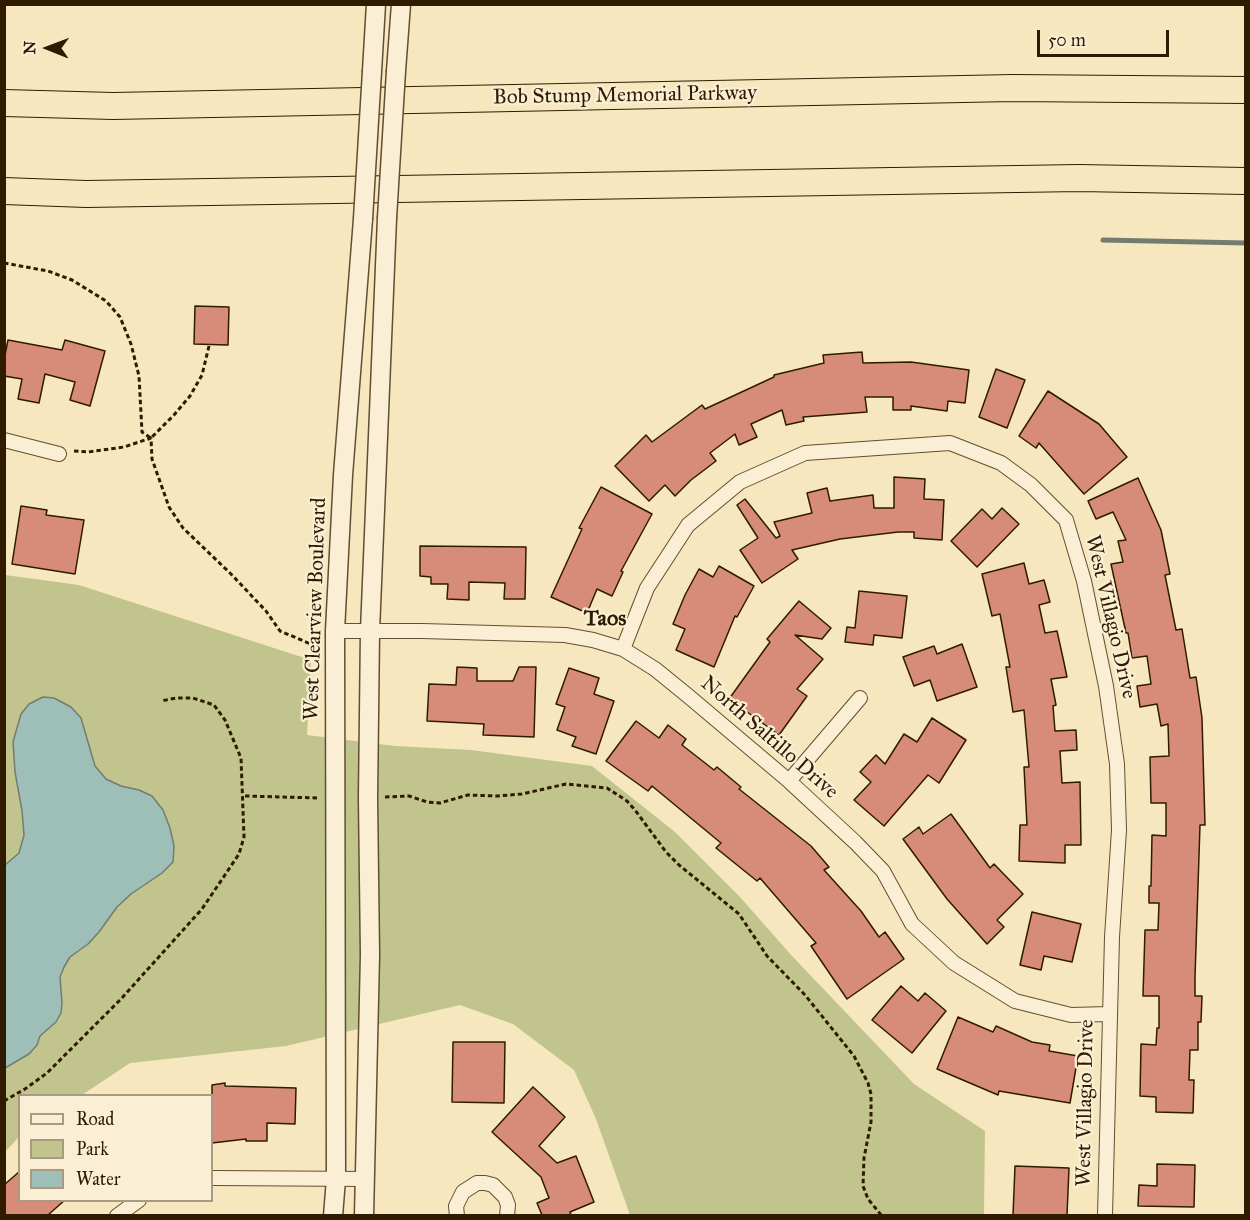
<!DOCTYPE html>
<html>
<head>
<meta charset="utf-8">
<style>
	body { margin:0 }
	#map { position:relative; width:1250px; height:1220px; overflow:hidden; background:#f7e7be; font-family:"IM FELL Great Primer",serif }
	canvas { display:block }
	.frame { position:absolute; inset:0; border:6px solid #301b01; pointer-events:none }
	.legend { position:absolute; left:18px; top:1094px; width:195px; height:108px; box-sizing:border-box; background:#faefd5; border:2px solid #a99a80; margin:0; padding:8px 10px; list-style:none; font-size:18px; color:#301b01 }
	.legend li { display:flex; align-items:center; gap:12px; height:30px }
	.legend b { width:30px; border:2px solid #a99a80 }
	.north { position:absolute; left:18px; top:18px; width:60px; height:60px; -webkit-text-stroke:4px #faefd5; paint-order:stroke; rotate:271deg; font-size:16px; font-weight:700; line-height:24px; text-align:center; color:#301b01 }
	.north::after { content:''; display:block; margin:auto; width:21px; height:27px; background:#301b01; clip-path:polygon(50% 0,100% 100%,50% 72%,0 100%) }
	.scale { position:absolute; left:1037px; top:30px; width:132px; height:27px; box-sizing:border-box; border:3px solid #301b01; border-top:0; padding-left:8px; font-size:18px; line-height:21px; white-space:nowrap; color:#301b01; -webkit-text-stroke:4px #faefd5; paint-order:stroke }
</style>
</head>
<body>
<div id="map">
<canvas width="1250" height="1220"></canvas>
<div class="frame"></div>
<ul class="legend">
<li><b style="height:8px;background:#faefd5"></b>Road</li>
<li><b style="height:16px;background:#c2c48e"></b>Park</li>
<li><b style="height:16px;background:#9ebeb8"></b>Water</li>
</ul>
<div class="north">N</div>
<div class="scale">50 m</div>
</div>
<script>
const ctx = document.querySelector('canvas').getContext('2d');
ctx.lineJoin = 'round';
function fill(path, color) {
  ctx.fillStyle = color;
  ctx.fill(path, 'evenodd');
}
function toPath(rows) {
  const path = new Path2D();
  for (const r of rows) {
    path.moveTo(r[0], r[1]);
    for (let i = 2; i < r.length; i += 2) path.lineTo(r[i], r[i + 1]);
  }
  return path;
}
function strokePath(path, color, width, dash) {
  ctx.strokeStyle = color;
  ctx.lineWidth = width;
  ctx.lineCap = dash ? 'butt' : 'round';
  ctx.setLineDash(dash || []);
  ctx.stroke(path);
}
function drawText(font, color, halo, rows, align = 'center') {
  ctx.font = font + ' "IM FELL Great Primer",serif';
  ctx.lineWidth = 4.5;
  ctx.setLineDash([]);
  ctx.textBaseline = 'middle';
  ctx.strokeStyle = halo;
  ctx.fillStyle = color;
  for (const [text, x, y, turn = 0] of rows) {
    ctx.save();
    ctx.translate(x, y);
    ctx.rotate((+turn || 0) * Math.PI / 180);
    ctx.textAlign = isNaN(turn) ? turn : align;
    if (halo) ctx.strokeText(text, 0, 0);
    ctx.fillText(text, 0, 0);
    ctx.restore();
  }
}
fill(toPath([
	[5,575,79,585,311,660,307,735,395,746,471,750,592,766,675,832,740,897,792,956,914,1084,985,1131,984,1215,630,1215,596,1119,574,1070,513,1024,460,1005,286,1046,130,1063,82,1095,20,1096,19,1137,5,1152]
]), '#c2c48e');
const water = toPath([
	[43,697,54,698,71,707,81,718,95,766,106,779,121,786,139,790,152,796,163,810,170,828,174,846,173,862,162,873,131,894,117,907,99,932,88,944,70,957,64,967,60,977,62,1003,61,1013,56,1022,40,1036,37,1045,29,1054,5,1068,5,865,19,853,24,835,22,811,15,772,13,742,21,714,29,704,43,697]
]);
fill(water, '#9ebeb8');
strokePath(water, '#727d6f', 1.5);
strokePath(toPath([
	[1103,240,1246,243]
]), '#727d6f', 5);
const building = toPath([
	[195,306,229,307,228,345,194,344,195,306],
	[8,340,62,350,65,340,105,351,90,406,70,400,75,382,45,374,39,403,18,399,22,379,4,376,4,360,8,340],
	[862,352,863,363,911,362,969,370,965,403,948,401,947,411,911,406,911,410,893,410,893,397,865,397,867,412,803,417,804,421,786,425,782,410,751,424,757,437,739,445,735,434,710,453,716,461,691,480,675,496,665,485,649,501,615,466,646,435,652,442,702,405,705,409,774,377,774,375,824,363,823,355,862,352],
	[996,369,1025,380,1007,428,979,417,996,369],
	[1048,391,1099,424,1127,457,1084,494,1039,443,1036,448,1019,436,1048,391],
	[894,477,925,479,924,499,944,500,942,540,914,538,914,532,898,532,840,539,792,550,798,559,762,583,740,550,758,538,737,505,745,499,776,538,780,536,774,522,812,513,807,493,827,488,830,501,873,495,874,508,894,508,894,477],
	[1138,478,1161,530,1170,574,1165,575,1176,630,1182,629,1190,678,1196,677,1202,718,1205,825,1200,825,1195,977,1195,996,1202,996,1201,1022,1198,1022,1198,1050,1190,1050,1189,1080,1194,1080,1193,1113,1156,1112,1156,1097,1140,1096,1141,1044,1156,1045,1157,1028,1159,1028,1159,996,1143,996,1145,930,1158,930,1159,903,1149,903,1149,886,1151,886,1152,835,1166,836,1166,803,1151,803,1150,757,1169,756,1168,724,1161,726,1157,704,1140,707,1137,686,1151,684,1147,656,1132,658,1128,633,1126,633,1111,564,1123,562,1118,541,1126,540,1113,512,1096,519,1088,501,1138,478],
	[601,487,652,514,621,571,623,572,612,596,597,589,587,613,551,597,582,529,579,528,601,487],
	[21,506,47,510,46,515,84,520,75,574,12,564,21,506],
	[1002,508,1019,524,977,567,951,541,982,509,992,519,1002,508],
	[420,546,526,547,525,599,504,599,505,583,469,582,469,600,447,599,448,584,431,584,431,577,420,576,420,546],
	[1024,563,1029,584,1044,580,1050,602,1039,605,1045,633,1057,631,1063,658,1067,677,1051,679,1056,705,1053,706,1055,731,1076,730,1077,750,1060,751,1062,783,1080,782,1081,845,1065,845,1065,863,1019,861,1020,825,1027,825,1024,767,1029,767,1024,710,1013,712,1006,667,1010,667,1000,614,992,616,982,574,1024,563],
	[719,566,754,586,737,617,735,616,714,667,676,650,685,629,673,624,685,595,699,569,713,577,719,566],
	[859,591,907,596,902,638,874,635,873,645,845,642,847,627,855,628,859,591],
	[799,601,831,628,822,639,795,635,823,659,797,689,807,696,779,735,729,699,770,642,767,639,799,601],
	[962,644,977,687,937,701,930,680,914,686,903,657,934,646,937,654,962,644],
	[457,667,477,668,477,681,513,681,519,667,536,667,534,737,483,735,484,724,427,721,429,684,456,685,457,667],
	[569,668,599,678,594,694,614,701,596,754,572,746,576,737,557,730,565,707,556,704,569,668],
	[932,718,966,740,939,783,928,775,884,826,854,800,871,782,860,772,876,755,885,764,904,734,917,742,932,718],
	[636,721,659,738,668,725,686,739,682,745,714,770,717,767,741,787,739,789,811,846,829,867,824,870,861,911,879,937,885,932,904,959,847,999,811,946,816,943,760,878,757,881,716,848,721,843,652,786,648,791,606,761,636,721],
	[951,814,990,868,994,864,1023,894,997,920,1004,927,987,944,947,899,903,839,919,827,923,834,951,814],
	[1032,912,1081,924,1072,962,1044,956,1041,970,1020,965,1032,912],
	[901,986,918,1001,925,993,946,1011,912,1053,872,1020,901,986],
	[958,1017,993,1032,996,1026,1032,1042,1050,1045,1049,1051,1078,1056,1070,1103,999,1091,998,1095,937,1069,958,1017],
	[453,1042,505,1042,504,1103,452,1102,453,1042],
	[225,1083,225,1086,296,1088,295,1124,267,1123,267,1141,246,1141,246,1139,212,1143,212,1085,225,1083],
	[533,1087,565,1117,539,1146,557,1163,576,1156,594,1202,570,1212,571,1215,542,1215,537,1203,549,1198,541,1177,492,1132,533,1087],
	[1157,1164,1195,1165,1194,1207,1138,1206,1139,1185,1157,1186,1157,1164],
	[1015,1166,1069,1168,1067,1215,1013,1215,1015,1166],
	[20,1171,20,1200,65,1200,48,1215,4,1215,4,1185,20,1171]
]);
fill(building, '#d78c7a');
strokePath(building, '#301b01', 1.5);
const minor = toPath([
	[4,440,59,454],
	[335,631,422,631,565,635,593,640,623,649,655,669,687,695,789,781,855,842,883,871,912,924,954,963,1015,1001,1071,1015,1109,1014],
	[623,649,647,588,688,525,740,482,805,453,950,443,1001,463,1031,485,1066,520,1084,581,1106,686,1117,764,1119,830,1112,937,1105,1216],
	[789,781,860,698],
	[212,1178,366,1179],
	[117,1216,139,1200],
	[457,1216,456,1206,463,1192,477,1183,485,1183,493,1185,505,1197,508,1205,507,1216]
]);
const tertiary = toPath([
	[372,71,376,4],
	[396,71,401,4],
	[333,1216,336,1179,335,631,343,475,363,219],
	[364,1216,370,955,368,798,370,631,387,218]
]);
const motorway = toPath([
	[4,103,113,106,1013,88,1246,90],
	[4,191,86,194,1079,178,1246,181]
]);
strokePath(minor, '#624e30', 16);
strokePath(tertiary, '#624e30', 21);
strokePath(motorway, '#301b01', 28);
strokePath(toPath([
	[4,263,48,271,72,280,106,301,120,317,131,344,139,376,142,432,151,438,174,415,190,396,202,375,209,346],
	[74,451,88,452,124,447,151,438,152,459,169,507,183,528,231,574,266,611,280,631,318,647],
	[245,796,319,798],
	[385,797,409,796,427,802,440,803,468,795,498,796,522,794,566,784,607,788,627,801,635,810,666,852,679,865,739,914,767,956,805,995,854,1056,868,1083,871,1094,871,1122,864,1158,863,1186,868,1199,882,1216],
	[4,1101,25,1089,47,1073,121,999,202,909,239,854,244,837,241,758,225,720,214,705,193,698,176,698,161,701]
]), '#301b01', 3, [4.5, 3]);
strokePath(minor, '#faefd5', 14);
strokePath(tertiary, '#faefd5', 18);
strokePath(motorway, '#f7e7be', 26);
const tertiaryBridge = toPath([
	[387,218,396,71],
	[363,219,372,71]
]);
strokePath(tertiaryBridge, '#624e30', 21, []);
strokePath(tertiaryBridge, '#faefd5', 18);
drawText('21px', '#301b01', '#faefd5', [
	["Bob Stump Memorial Parkway",625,96,-1],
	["West Clearview Boulevard",316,609,-88],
	["West Villagio Drive",1110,617,77],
	["North Saltillo Drive",769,738,41],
	["West Villagio Drive",1086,1103,-89]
]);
drawText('bold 22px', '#301b01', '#faefd5', [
	["Taos",605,620]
]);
</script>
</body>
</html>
